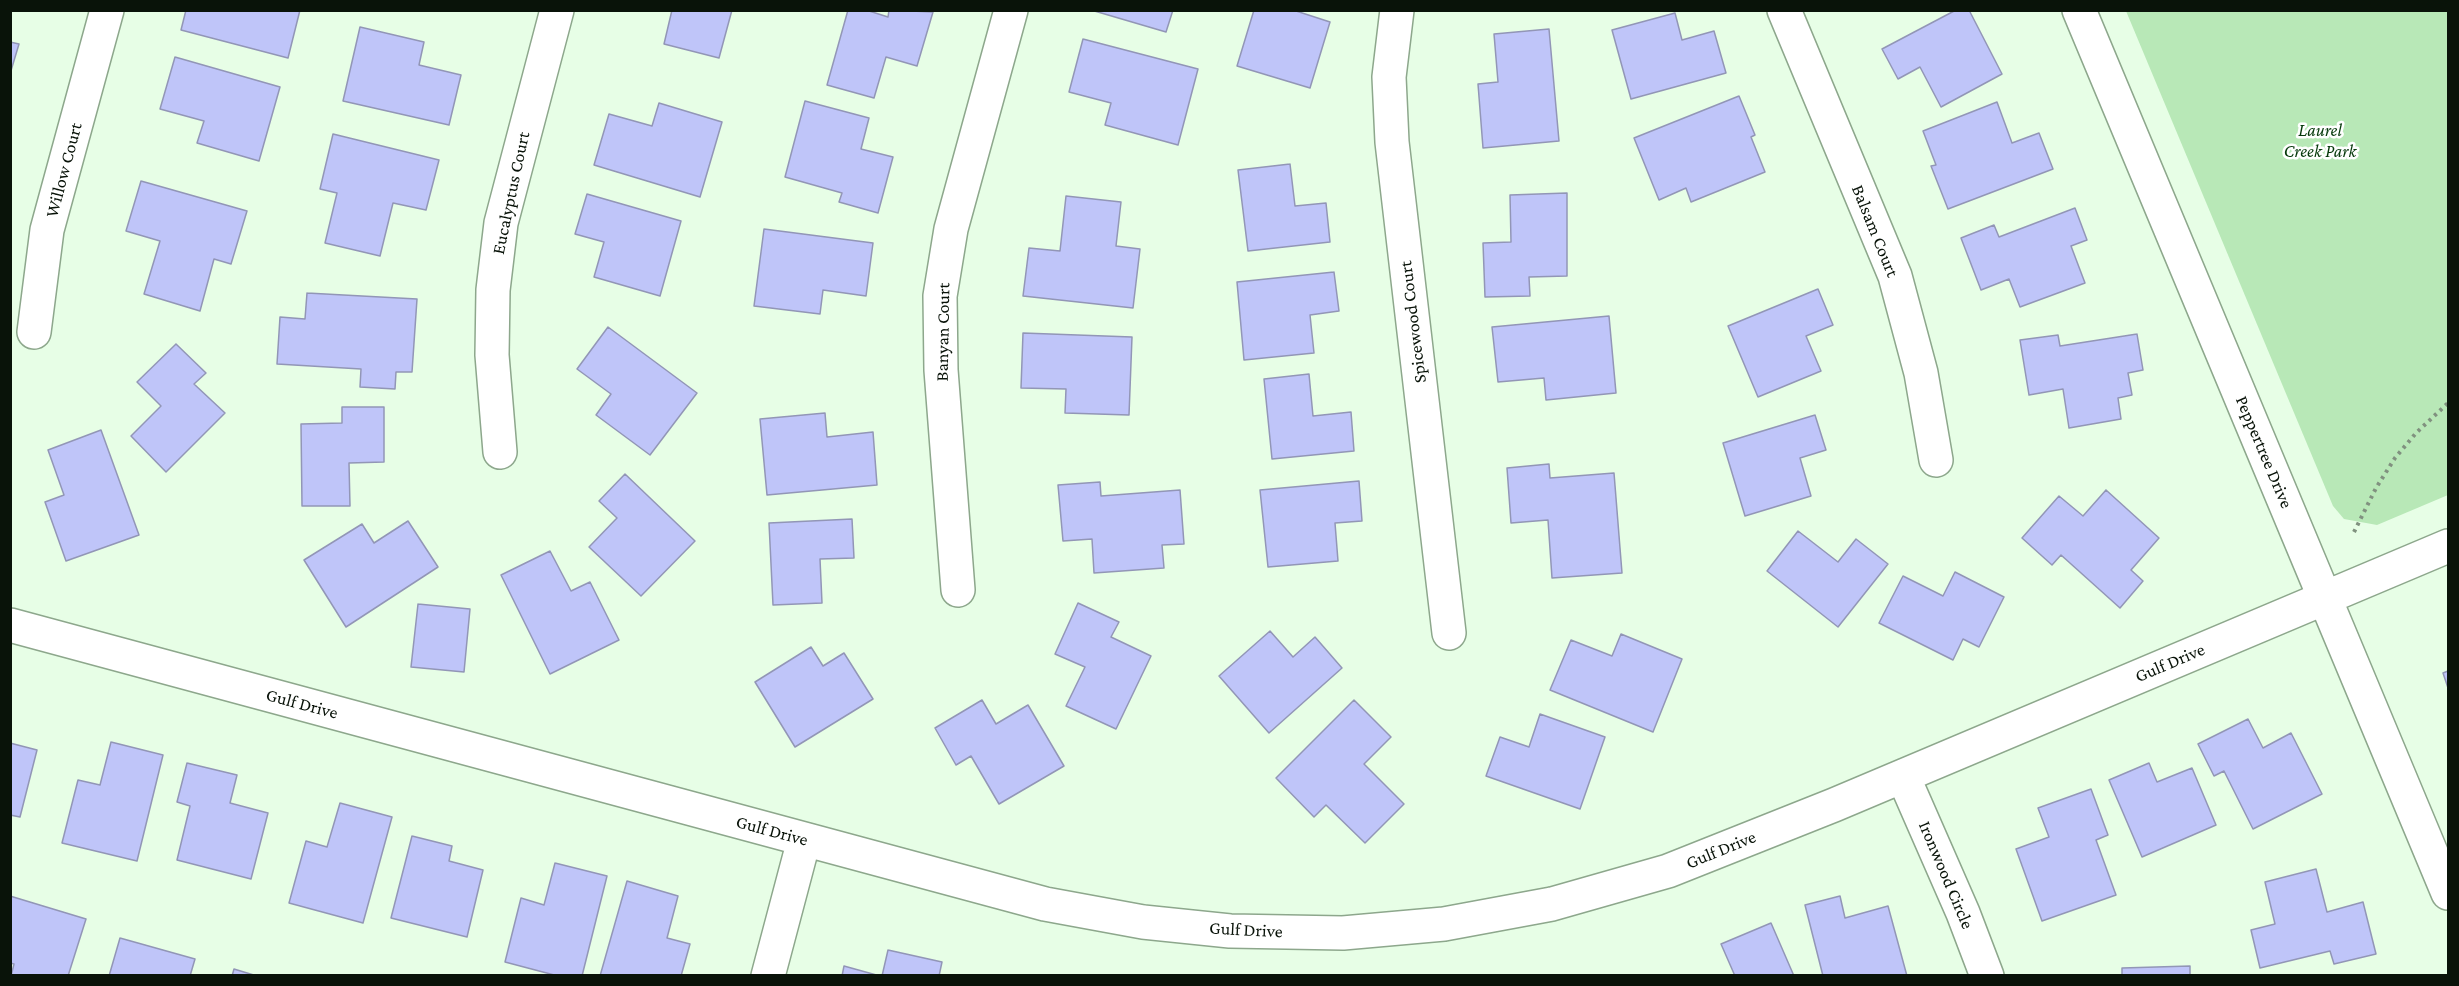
<!DOCTYPE html>
<html>
<head>
<meta charset="utf-8">
<style>
	body { margin:0 }
	#map { position:relative; width:2459px; height:986px; overflow:hidden; background:#e7fee6; font-family:"Crimson Pro",serif }
	canvas { display:block }
	.frame { position:absolute; inset:0; border:12px solid #091309; pointer-events:none }
</style>
</head>
<body>
<div id="map">
<canvas width="2459" height="986"></canvas>
<div class="frame"></div>
</div>
<script>
const ctx = document.querySelector('canvas').getContext('2d');
ctx.lineJoin = 'round';
function fill(path, color) {
  ctx.fillStyle = color;
  ctx.fill(path, 'evenodd');
}
function toPath(rows) {
  const path = new Path2D();
  for (const r of rows) {
    path.moveTo(r[0], r[1]);
    for (let i = 2; i < r.length; i += 2) path.lineTo(r[i], r[i + 1]);
  }
  return path;
}
function strokePath(path, color, width, dash) {
  ctx.strokeStyle = color;
  ctx.lineWidth = width;
  ctx.lineCap = dash ? 'butt' : 'round';
  ctx.setLineDash(dash || []);
  ctx.stroke(path);
}
function drawText(font, color, halo, rows, align = 'center') {
  ctx.font = font + ' "Crimson Pro",serif';
  ctx.lineWidth = 5;
  ctx.setLineDash([]);
  ctx.textBaseline = 'middle';
  ctx.strokeStyle = halo;
  ctx.fillStyle = color;
  for (const [text, x, y, turn = 0] of rows) {
    ctx.save();
    ctx.translate(x, y);
    ctx.rotate((+turn || 0) * Math.PI / 180);
    ctx.textAlign = isNaN(turn) ? turn : align;
    if (halo) ctx.strokeText(text, 0, 0);
    ctx.fillText(text, 0, 0);
    ctx.restore();
  }
}
fill(toPath([
	[2126,11,2448,11,2448,495,2377,525,2344,519,2333,506]
]), '#b8e8b7');
const building = toPath([
	[186,10,300,10,288,58,181,30,186,10],
	[672,10,732,10,719,58,664,44,672,10],
	[848,10,866,10,888,17,889,10,933,12,917,66,886,57,874,98,827,85,848,10],
	[1091,10,1173,10,1166,32,1091,10],
	[1254,10,1293,10,1330,22,1310,88,1237,66,1254,10],
	[1956,10,1969,10,2002,74,1941,107,1920,67,1898,79,1882,49,1956,10],
	[1675,13,1682,40,1714,31,1726,73,1631,99,1612,30,1675,13],
	[360,27,424,42,419,65,461,75,449,125,343,101,360,27],
	[1549,29,1559,141,1483,148,1478,84,1498,82,1494,34,1549,29],
	[1083,39,1198,69,1178,145,1105,125,1111,103,1069,92,1083,39],
	[10,42,19,44,10,74,10,42],
	[175,57,280,87,259,161,197,143,204,121,160,109,175,57],
	[1739,96,1755,135,1751,137,1765,172,1691,202,1686,188,1659,200,1634,138,1739,96],
	[805,101,869,118,861,149,893,157,878,213,839,202,842,193,785,177,805,101],
	[1997,102,2012,143,2039,133,2053,169,1948,209,1931,166,1936,165,1923,131,1997,102],
	[659,103,722,122,700,197,594,165,609,114,652,126,659,103],
	[333,134,439,160,426,210,393,203,380,256,325,243,337,193,320,189,333,134],
	[1290,164,1295,206,1326,203,1330,242,1248,251,1238,170,1290,164],
	[141,181,247,211,231,264,214,259,200,311,144,294,160,241,126,231,141,181],
	[1567,193,1567,276,1529,277,1530,296,1485,297,1483,243,1511,242,1510,195,1567,193],
	[587,194,681,221,660,296,594,277,604,242,575,234,587,194],
	[1066,196,1121,202,1116,246,1140,249,1133,308,1023,296,1029,248,1060,251,1066,196],
	[2075,208,2087,240,2071,246,2085,283,2020,307,2009,279,1981,290,1961,238,1994,225,1999,237,2075,208],
	[764,229,873,243,866,296,823,290,820,314,754,306,764,229],
	[1334,272,1339,311,1310,315,1314,353,1244,360,1237,282,1334,272],
	[1818,289,1833,325,1806,336,1821,371,1758,397,1728,326,1818,289],
	[307,293,417,299,412,372,396,372,395,389,360,387,361,369,277,364,280,317,305,319,307,293],
	[1609,316,1616,393,1546,400,1544,378,1498,382,1492,327,1609,316],
	[608,327,697,393,650,455,596,415,611,394,577,369,608,327],
	[1023,333,1132,337,1129,415,1065,413,1066,389,1021,388,1023,333],
	[2137,334,2143,370,2128,373,2132,395,2118,398,2121,419,2069,428,2063,389,2029,395,2020,340,2058,335,2060,346,2137,334],
	[176,344,206,373,194,384,225,413,166,472,131,436,161,406,137,382,176,344],
	[1309,374,1313,416,1351,412,1354,451,1272,459,1264,379,1309,374],
	[342,407,384,407,384,462,349,463,350,506,302,506,301,424,342,423,342,407],
	[825,413,827,437,873,432,877,485,767,495,760,419,825,413],
	[1815,415,1826,450,1800,458,1811,496,1745,516,1723,443,1815,415],
	[101,430,139,535,66,561,45,502,64,495,48,450,101,430],
	[1549,464,1550,478,1614,473,1622,573,1552,578,1548,520,1511,523,1507,468,1549,464],
	[625,474,695,541,641,596,589,547,617,518,599,501,625,474],
	[1359,481,1362,521,1335,523,1338,561,1268,567,1260,490,1359,481],
	[1100,482,1101,496,1180,490,1184,544,1162,545,1164,568,1094,573,1092,539,1063,541,1058,485,1100,482],
	[2106,490,2159,538,2131,570,2143,581,2120,608,2061,555,2052,565,2022,538,2059,496,2083,516,2106,490],
	[852,519,854,558,820,559,822,603,773,605,769,523,852,519],
	[408,521,438,567,346,627,304,560,362,524,374,543,408,521],
	[1798,531,1838,562,1856,539,1888,564,1838,627,1767,571,1798,531],
	[550,551,571,591,590,582,619,640,550,674,501,575,550,551],
	[1955,572,2004,597,1979,647,1963,639,1953,660,1879,623,1903,576,1943,596,1955,572],
	[1078,603,1119,622,1111,637,1151,656,1116,729,1066,706,1085,667,1055,654,1078,603],
	[418,604,470,609,464,672,411,667,418,604],
	[1270,631,1293,657,1315,637,1342,668,1269,733,1219,676,1270,631],
	[1621,634,1682,659,1653,732,1550,690,1571,640,1612,656,1621,634],
	[811,647,823,666,844,653,873,699,795,747,755,682,811,647],
	[2448,671,2448,688,2443,673,2448,671],
	[982,700,996,724,1028,705,1064,766,999,804,971,756,956,765,935,728,982,700],
	[1354,700,1391,737,1364,764,1404,804,1365,843,1326,805,1314,817,1276,778,1354,700],
	[1540,714,1605,737,1580,809,1486,776,1500,737,1529,747,1540,714],
	[2248,719,2263,748,2291,733,2322,794,2253,829,2224,771,2214,776,2198,744,2248,719],
	[111,742,163,755,137,861,62,843,78,780,100,785,111,742],
	[10,743,37,750,20,817,10,815,10,743],
	[187,763,237,775,230,803,268,813,251,879,177,860,190,806,177,802,187,763],
	[2149,763,2157,782,2192,768,2216,825,2142,857,2109,780,2149,763],
	[2091,789,2108,835,2096,840,2116,895,2042,921,2016,849,2049,837,2038,808,2091,789],
	[340,803,392,817,363,923,289,903,306,841,327,847,340,803],
	[412,836,452,846,449,861,483,870,467,937,391,918,412,836],
	[555,863,607,876,582,976,558,976,505,962,521,898,544,905,555,863],
	[2316,869,2327,912,2363,902,2376,954,2334,964,2330,951,2260,968,2251,930,2275,924,2265,882,2316,869],
	[627,881,678,896,667,938,690,944,681,976,600,976,627,881],
	[10,896,86,919,68,976,11,976,14,964,10,963,10,896],
	[1840,896,1845,918,1888,906,1907,976,1823,976,1805,905,1840,896],
	[1771,923,1794,976,1735,976,1721,944,1771,923],
	[120,938,195,959,190,976,109,976,120,938],
	[888,950,942,962,939,976,882,976,888,950],
	[844,966,880,976,842,976,844,966],
	[2190,966,2190,976,2122,976,2122,968,2190,966],
	[234,969,257,976,232,976,234,969]
]);
fill(building, '#bfc5f9');
strokePath(building, '#9296b6', 1.5);
const minor = toPath([
	[1397,10,1389,77,1392,142,1449,633],
	[1784,10,1895,276,1921,373,1936,460],
	[2079,10,2448,893],
	[34,332,47,230,107,10],
	[500,452,492,355,493,290,501,223,557,10],
	[958,590,941,370,940,296,951,229,1011,10],
	[10,625,1045,904,1143,922,1230,931,1343,933,1444,924,1552,904,1668,871,1834,805,2448,546],
	[1903,776,1963,913,1987,976],
	[768,976,804,840]
]);
strokePath(minor, '#8da78c', 36);
strokePath(toPath([
	[2354,532,2376,488,2395,458,2416,433,2448,403]
]), '#80917f', 4, [3, 4.5]);
strokePath(minor, '#fff', 33);
drawText('italic 18px', '#06390b', '#fff', [
	["Laurel",2320,130],
	["Creek Park",2320,151]
]);
drawText('18px', '#091309', '#fff', [
	["Willow Court",64,170,-75],
	["Eucalyptus Court",511,193,-78],
	["Balsam Court",1875,231,68],
	["Spicewood Court",1413,322,-97],
	["Banyan Court",943,332,-89],
	["Peppertree Drive",2264,452,67],
	["Gulf Drive",2170,663,-23],
	["Gulf Drive",302,704,15],
	["Gulf Drive",772,831,15],
	["Gulf Drive",1721,850,-22],
	["Ironwood Circle",1946,875,67],
	["Gulf Drive",1246,930,3]
]);
</script>
</body>
</html>
